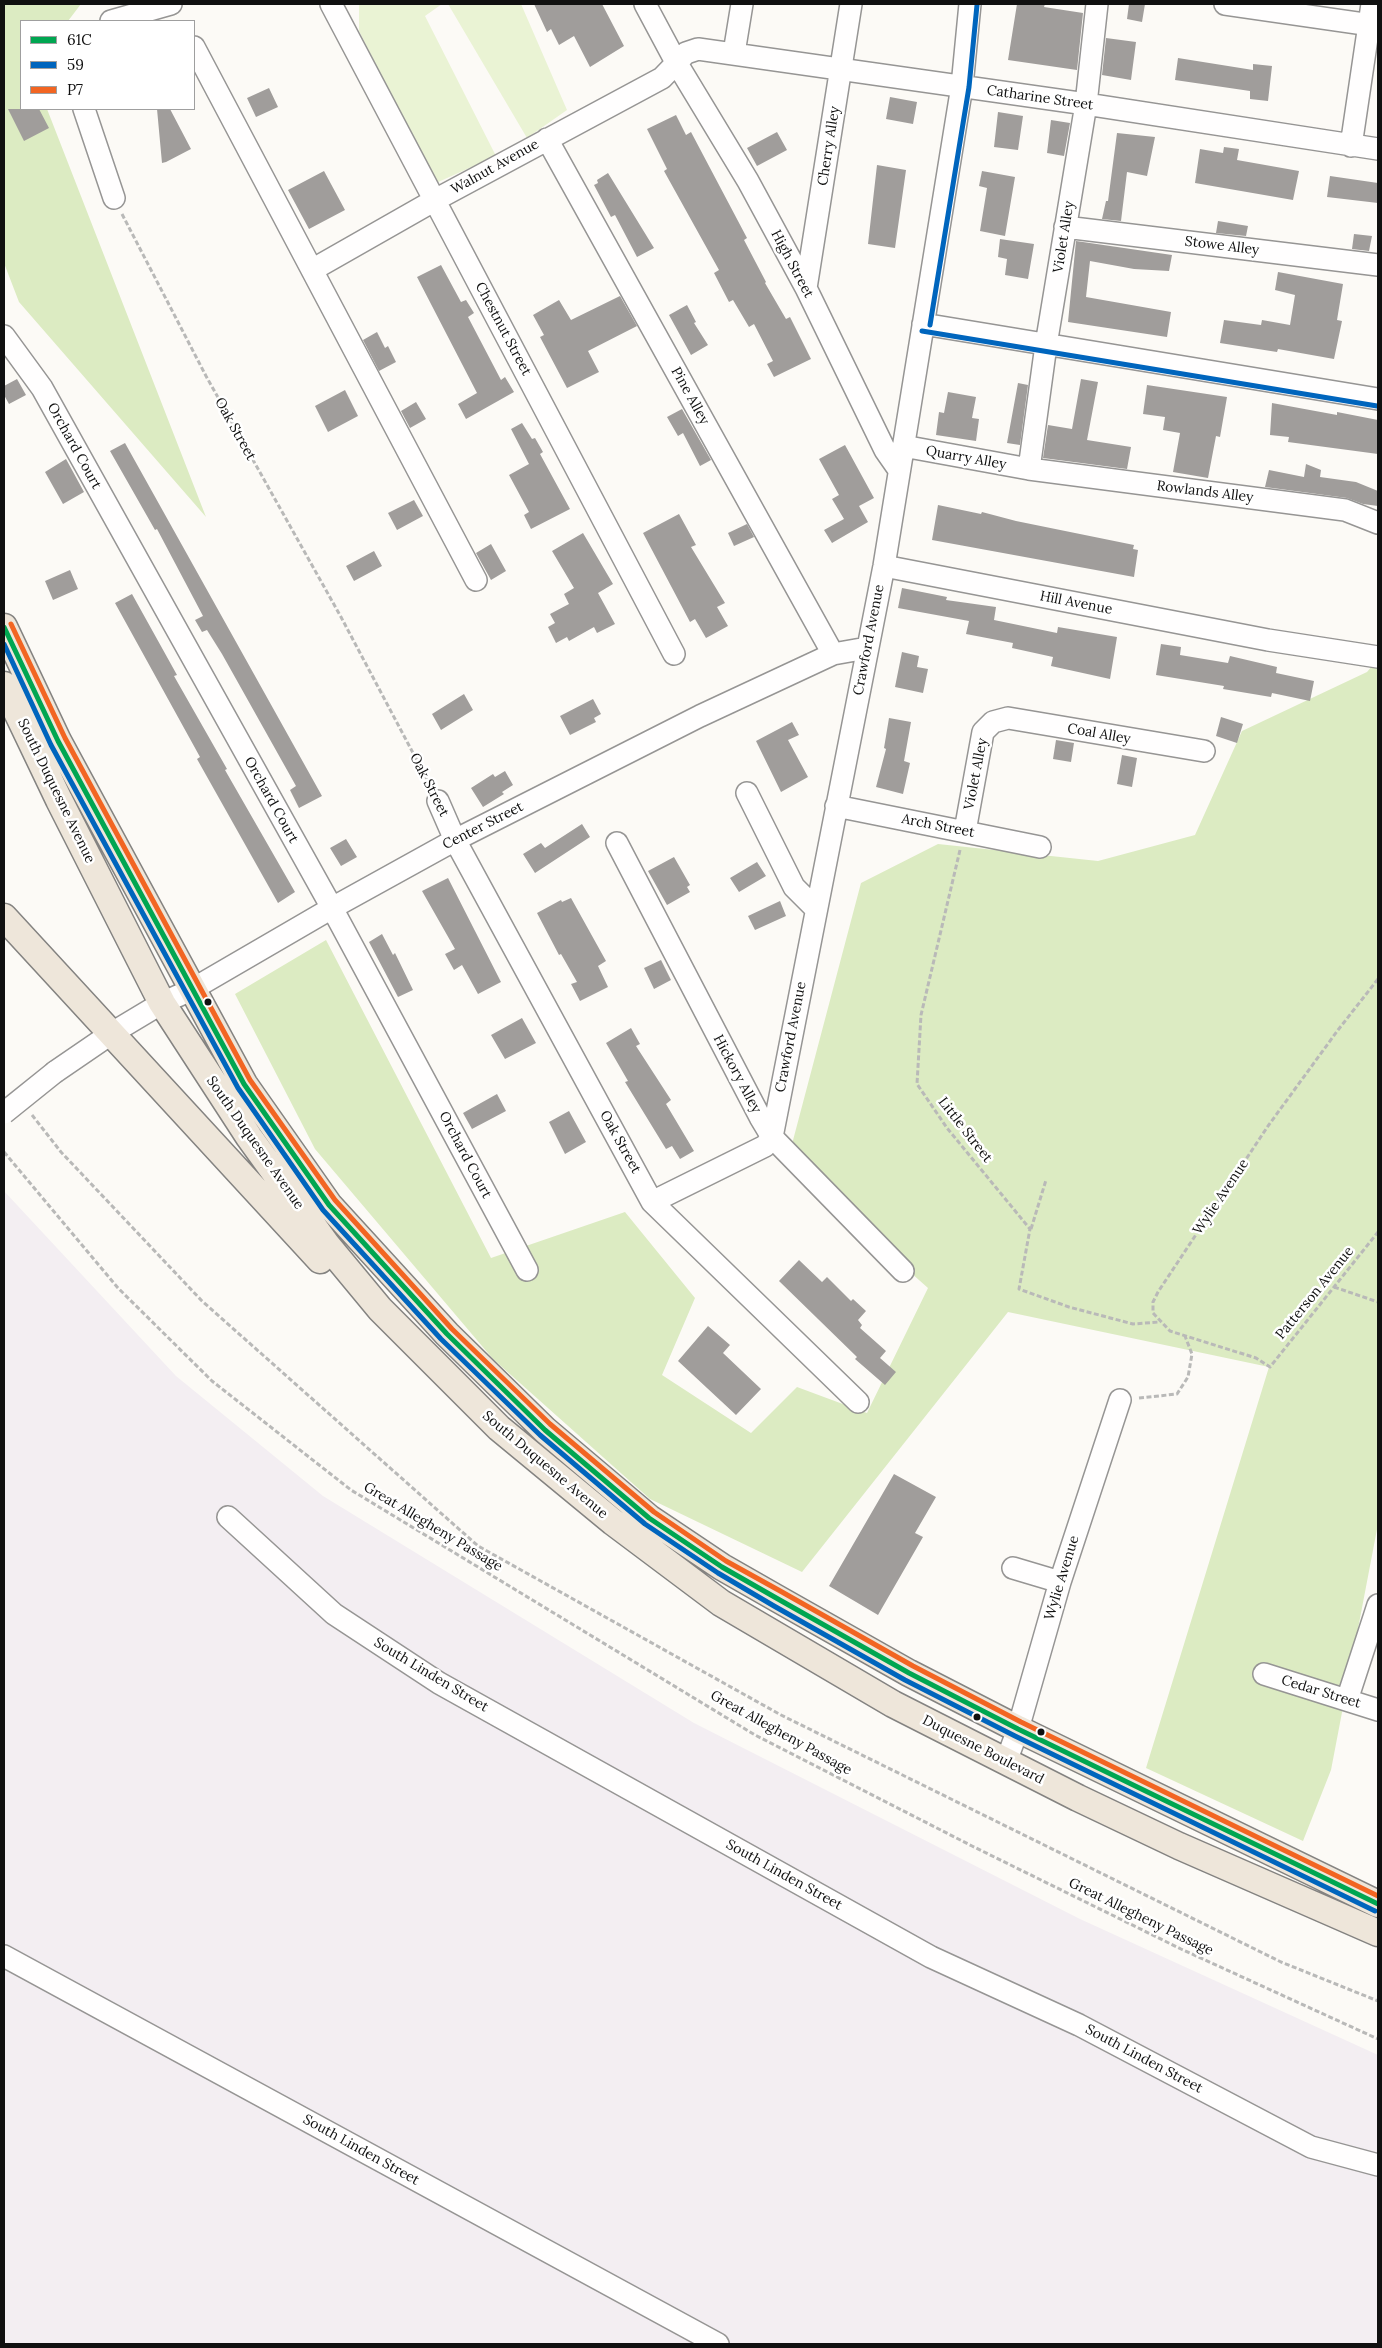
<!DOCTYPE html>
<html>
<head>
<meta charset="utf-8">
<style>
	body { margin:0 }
	#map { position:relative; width:1382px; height:2348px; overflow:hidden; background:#fcfaf6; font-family:Lora,serif }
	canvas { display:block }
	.frame { position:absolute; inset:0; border:5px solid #101010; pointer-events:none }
	.legend { position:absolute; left:20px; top:20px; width:175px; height:90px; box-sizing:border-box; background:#fff; border:1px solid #9f9f9f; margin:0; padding:6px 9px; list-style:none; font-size:15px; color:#101010 }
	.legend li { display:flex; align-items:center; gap:10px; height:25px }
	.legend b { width:25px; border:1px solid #9f9f9f }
</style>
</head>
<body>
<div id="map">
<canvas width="1382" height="2348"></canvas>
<div class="frame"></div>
<ul class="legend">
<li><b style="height:6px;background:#00a651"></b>61C</li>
<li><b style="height:6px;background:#0065bd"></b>59</li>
<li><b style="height:6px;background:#f26522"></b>P7</li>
</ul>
</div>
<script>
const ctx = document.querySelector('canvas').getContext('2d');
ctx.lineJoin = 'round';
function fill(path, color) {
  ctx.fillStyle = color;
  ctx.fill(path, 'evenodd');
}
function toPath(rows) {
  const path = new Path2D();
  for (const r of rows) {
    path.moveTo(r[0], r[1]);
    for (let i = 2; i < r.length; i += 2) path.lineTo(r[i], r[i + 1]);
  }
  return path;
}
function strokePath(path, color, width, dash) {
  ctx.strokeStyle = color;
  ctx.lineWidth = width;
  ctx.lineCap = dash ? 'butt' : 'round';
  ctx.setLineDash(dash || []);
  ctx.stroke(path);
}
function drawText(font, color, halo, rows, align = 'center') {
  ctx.font = font + ' Lora,serif';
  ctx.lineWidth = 5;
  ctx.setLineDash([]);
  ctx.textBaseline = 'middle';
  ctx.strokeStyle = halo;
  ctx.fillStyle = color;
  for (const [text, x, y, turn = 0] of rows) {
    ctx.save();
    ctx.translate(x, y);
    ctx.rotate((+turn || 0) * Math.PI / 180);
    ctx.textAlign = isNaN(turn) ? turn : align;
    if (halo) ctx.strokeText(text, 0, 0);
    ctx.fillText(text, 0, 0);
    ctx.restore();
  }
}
fill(toPath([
	[4,1191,176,1376,323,1496,694,1723,1080,1919,1378,2055,1378,2344,4,2344]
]), '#f3eef2');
fill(toPath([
	[359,4,442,4,425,16,496,156,436,183,359,31],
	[448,4,521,4,567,110,527,138]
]), '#eaf3d4');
fill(toPath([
	[4,4,81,4,68,21,21,21,21,109,47,109,206,517,19,302,4,263],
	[1378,659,1378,1524,1331,1770,1303,1841,1146,1768,1269,1367,1008,1312,802,1572,650,1499,493,1359,315,1149,235,994,326,940,491,1258,625,1212,695,1298,662,1375,751,1433,797,1387,867,1413,928,1288,787,1163,861,883,938,844,1098,861,1195,835,1242,731,1367,672]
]), '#dcebc2');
fill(toPath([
	[534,4,602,4,624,46,590,67,574,36,559,45,551,29,547,32],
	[1017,4,1045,4,1044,7,1083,13,1077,70,1008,60],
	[1129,4,1145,4,1142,22,1127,19],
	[1106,38,1136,42,1131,80,1102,75],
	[1178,58,1253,70,1253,64,1272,66,1268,101,1250,99,1250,91,1175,80],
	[269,88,278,107,256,117,247,98],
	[890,97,917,102,913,124,886,119],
	[8,109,39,109,49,128,24,141],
	[157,109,170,109,191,149,166,162,162,163],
	[998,112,1023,116,1018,150,994,147],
	[676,115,686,135,691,132,747,238,744,240,766,282,765,283,786,319,790,317,811,359,774,377,767,364,773,361,754,324,749,327,733,300,729,302,714,273,719,270,664,171,667,169,647,129],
	[1051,120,1070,123,1064,156,1047,153],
	[777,132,787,150,757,166,747,148],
	[1117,133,1155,137,1147,176,1127,172,1121,221,1102,219,1106,201,1108,201],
	[1224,147,1239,149,1237,160,1299,171,1293,200,1195,183,1200,149,1223,153],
	[877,165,906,170,895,248,868,244],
	[324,171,345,210,309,229,288,190],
	[982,171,1015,177,1005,236,980,231,987,188,979,186],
	[608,173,654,248,637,257,615,215,611,217,594,185,598,183,597,180],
	[1330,176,1378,183,1378,203,1327,197],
	[1218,221,1248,226,1246,236,1216,233],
	[1354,234,1372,236,1369,251,1352,249],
	[1000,239,1034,244,1028,279,1005,275,1007,259,998,257],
	[1076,241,1172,255,1169,271,1134,269,1090,261,1086,297,1171,312,1167,337,1068,322],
	[441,265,461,302,466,300,474,313,468,317,501,380,505,377,514,392,466,419,458,404,477,393,417,277],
	[1278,272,1343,284,1337,320,1342,321,1334,359,1278,349,1277,352,1220,343,1224,320,1261,325,1262,320,1290,325,1295,295,1275,290],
	[620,296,637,326,588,351,599,372,567,388,540,337,544,335,533,315,559,300,571,320],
	[687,305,696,322,694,323,708,345,691,355,669,315],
	[377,332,385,348,388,346,396,362,379,371,363,340],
	[17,379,26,395,9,404,4,395,4,386],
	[1081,379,1098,382,1087,440,1131,447,1127,469,1043,458,1048,425,1072,429],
	[1018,383,1028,385,1020,445,1007,443],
	[1147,385,1227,397,1220,437,1216,436,1208,478,1173,472,1180,433,1163,430,1165,417,1143,414],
	[345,390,358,416,328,432,315,406],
	[948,392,976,397,972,418,979,419,976,441,936,435,939,412,944,413],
	[416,402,426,419,410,428,401,411],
	[1272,403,1337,415,1337,412,1378,420,1378,454,1288,442,1289,437,1270,435],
	[682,409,711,460,700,466,683,433,678,436,667,417],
	[522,423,532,439,535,438,543,452,540,454,570,509,531,529,524,515,529,512,509,475,529,464,511,429],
	[125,443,322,796,299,808,290,790,296,786,222,654,207,630,202,632,195,620,203,616,157,529,155,530,110,451],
	[845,445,874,498,859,506,868,522,832,543,824,530,844,519,832,499,839,495,819,459],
	[66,459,84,492,63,504,45,472],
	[1306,464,1321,470,1320,477,1356,482,1378,491,1378,506,1363,504,1347,498,1265,487,1269,470,1304,477],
	[414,500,423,516,397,530,388,513],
	[938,505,981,514,982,512,1016,521,1134,545,1133,549,1138,550,1134,577,932,540],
	[679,514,696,545,691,547,725,603,717,607,728,626,706,638,695,619,690,622,643,533],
	[747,524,754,537,734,546,728,533],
	[583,533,613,584,598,593,615,624,597,633,594,627,569,641,567,637,556,643,548,627,555,623,550,614,569,604,564,594,574,588,552,551],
	[491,544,506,571,491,580,476,553],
	[374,551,382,566,354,581,346,566],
	[70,570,78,589,53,600,45,581],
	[902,588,947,597,946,600,996,607,994,620,1057,633,1058,627,1117,637,1110,679,1051,666,1053,657,1012,648,1013,643,966,634,969,621,898,608],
	[132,594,177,675,174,676,227,769,225,770,295,892,278,903,197,759,200,757,115,603],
	[1161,644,1181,647,1180,655,1228,663,1230,656,1277,667,1276,673,1314,681,1310,701,1272,693,1271,697,1223,689,1224,686,1156,675],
	[902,652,919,656,917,667,928,669,923,693,895,687],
	[464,694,473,710,441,730,432,714],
	[593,699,601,714,594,718,596,722,570,735,560,716],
	[1221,717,1243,724,1237,743,1216,736],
	[889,718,911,722,904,761,910,763,903,794,876,787,886,749,884,748],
	[792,722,799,735,788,740,808,777,781,792,756,741],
	[1056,740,1074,743,1071,762,1053,759],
	[1122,755,1137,758,1132,787,1117,784],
	[505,771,513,785,502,792,504,794,483,807,471,788,493,774,495,777],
	[582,824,590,837,535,873,523,854,541,843,545,848],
	[346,839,357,857,341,866,330,848],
	[674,857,690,885,687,887,690,892,667,905,648,871],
	[757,862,766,876,739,892,730,878],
	[448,878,501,982,478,994,462,965,454,970,445,954,455,949,422,891],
	[571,898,606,961,598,966,608,987,580,1001,571,984,577,982,561,954,559,955,537,913,561,900,562,902],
	[780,901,786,916,755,930,748,916],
	[382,934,393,955,395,953,413,990,398,997,369,942],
	[661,960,671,980,654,989,644,968],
	[522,1018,536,1043,505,1059,491,1035],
	[631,1028,640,1044,636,1046,671,1100,666,1104,694,1151,680,1159,672,1146,666,1149,625,1082,628,1081,606,1043],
	[497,1094,506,1111,472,1129,463,1113],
	[569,1111,586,1142,565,1154,549,1122],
	[799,1260,822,1282,827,1277,851,1301,853,1299,866,1311,858,1320,862,1325,860,1328,886,1351,880,1358,896,1372,885,1385,855,1359,857,1357,779,1281],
	[708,1326,730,1345,723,1353,761,1389,736,1415,678,1361],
	[894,1474,936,1497,915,1533,923,1537,878,1615,829,1586]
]), '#a09d9b');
const minor = toPath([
	[331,4,674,654],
	[645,4,676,62,748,181,806,288,885,450,899,470],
	[1225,4,1378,26],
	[111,21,171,4],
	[194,47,476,580],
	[734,53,742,4],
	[84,109,114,198],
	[547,139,833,654],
	[1351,146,1372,4],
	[1065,227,1378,265],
	[312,270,435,200,662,78,686,53,698,49,1086,104,1378,149],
	[806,288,851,4],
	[923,324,1378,399],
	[4,336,42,388,332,908,527,1270],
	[903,446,1029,469,1345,510,1378,523],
	[1029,469,1046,345,1086,104,1097,4],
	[884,566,1268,640,1378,657],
	[747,793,794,887,816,909],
	[438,801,455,840,652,1202,858,1402],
	[836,806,1040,847],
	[965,831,983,732,993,722,1008,718,1204,751],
	[617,843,760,1117,772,1137,903,1271],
	[55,1072,112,1033,162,1003,191,990,332,908,455,840,700,716,833,654,867,648],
	[652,1202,765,1146,772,1137,884,566,962,86,970,4],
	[228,1517,334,1614,439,1683,931,1957,1079,2025,1311,2147,1378,2165],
	[1013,1568,1060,1582],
	[1264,1674,1378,1710],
	[1347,1700,1378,1605],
	[1006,1762,1018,1729,1060,1582,1120,1400],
	[4,1956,718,2344]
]);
const major = toPath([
	[4,627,58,741,244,1084,329,1205,447,1334,545,1430,649,1518,722,1567,778,1599,909,1673,1018,1729,1378,1904],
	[4,685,59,800,162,1003,249,1137,327,1245,380,1309,499,1428,613,1522,721,1603,893,1704,1078,1798,1179,1846,1378,1933],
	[4,917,320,1260]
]);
strokePath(minor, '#969594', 24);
strokePath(major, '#848381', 29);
strokePath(toPath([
	[122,214,206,376,341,617,430,785],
	[960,850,921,1015,917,1084,947,1128,1030,1229,1019,1289,1069,1307,1133,1324,1159,1322],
	[1378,979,1338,1030,1268,1126,1158,1292,1153,1302,1153,1313,1170,1331,1256,1358,1270,1367,1378,1232],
	[32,1115,61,1152,202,1301,478,1546,781,1715,1281,1962,1378,2001],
	[4,1152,118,1288,212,1381,351,1490,755,1735,972,1846,1181,1949,1378,2039],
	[1031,1229,1046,1180],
	[1334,1287,1378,1302],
	[1139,1398,1177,1394,1188,1377,1192,1354,1185,1336]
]), '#b9b9b8', 3, [5, 2.5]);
strokePath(minor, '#fffefe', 21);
strokePath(major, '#eee6da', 26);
const minorBridge = toPath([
	[4,1113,55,1072]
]);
strokePath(minorBridge, '#969594', 24, []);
strokePath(minorBridge, '#fffefe', 21);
strokePath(toPath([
	[4,627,58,741,244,1084,329,1205,447,1334,545,1430,649,1518,722,1567,778,1599,909,1673,1018,1729,1378,1904]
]), '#00a651', 5);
strokePath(toPath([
	[930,325,969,87,977,5],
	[922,331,1377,406],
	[4,644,51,745,238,1088,323,1210,441,1339,540,1435,645,1524,718,1573,774,1606,905,1680,1015,1736,1375,1911]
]), '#0065bd', 5);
strokePath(toPath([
	[11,624,65,738,250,1080,335,1200,452,1329,550,1424,654,1512,726,1561,782,1592,913,1666,1021,1722,1378,1896]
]), '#f26522', 5);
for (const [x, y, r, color] of [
	[208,1002,4.5,"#101010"],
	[977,1717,4.5,"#101010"],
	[1041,1732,4.5,"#101010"]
]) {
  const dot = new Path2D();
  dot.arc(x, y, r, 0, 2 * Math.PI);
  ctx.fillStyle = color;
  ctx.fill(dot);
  strokePath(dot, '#fff', 2);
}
drawText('14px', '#101010', '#fff', [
	["Catharine Street",1040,98,8],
	["Cherry Alley",829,146,-81],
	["Walnut Avenue",495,167,-29],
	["Violet Alley",1064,237,-81],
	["Stowe Alley",1222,246,7],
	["High Street",792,264,62],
	["Chestnut Street",503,329,62],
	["Pine Alley",690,396,61],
	["Oak Street",235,429,61],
	["Orchard Court",74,446,61],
	["Quarry Alley",966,458,10],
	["Rowlands Alley",1205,492,7],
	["Hill Avenue",1076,603,11],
	["Crawford Avenue",869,640,-79],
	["Coal Alley",1099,734,10],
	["Violet Alley",976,774,-79],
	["Oak Street",429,785,63],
	["South Duquesne Avenue",56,791,64],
	["Orchard Court",271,800,61],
	["Center Street",483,826,-27],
	["Arch Street",938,826,11],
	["Crawford Avenue",791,1037,-79],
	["Hickory Alley",737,1074,62],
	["Little Street",965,1130,52],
	["Oak Street",620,1142,61],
	["South Duquesne Avenue",255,1143,55],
	["Orchard Court",465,1155,62],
	["Wylie Avenue",1221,1197,-56],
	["Patterson Avenue",1315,1293,-51],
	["South Duquesne Avenue",545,1465,40],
	["Great Allegheny Passage",433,1527,31],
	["Wylie Avenue",1062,1578,-73],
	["South Linden Street",431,1675,31],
	["Cedar Street",1321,1692,17],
	["Great Allegheny Passage",781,1733,29],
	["Duquesne Boulevard",983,1750,27],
	["South Linden Street",784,1875,29],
	["Great Allegheny Passage",1141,1917,26],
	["South Linden Street",1144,2059,28],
	["South Linden Street",361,2150,29]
]);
</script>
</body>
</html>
